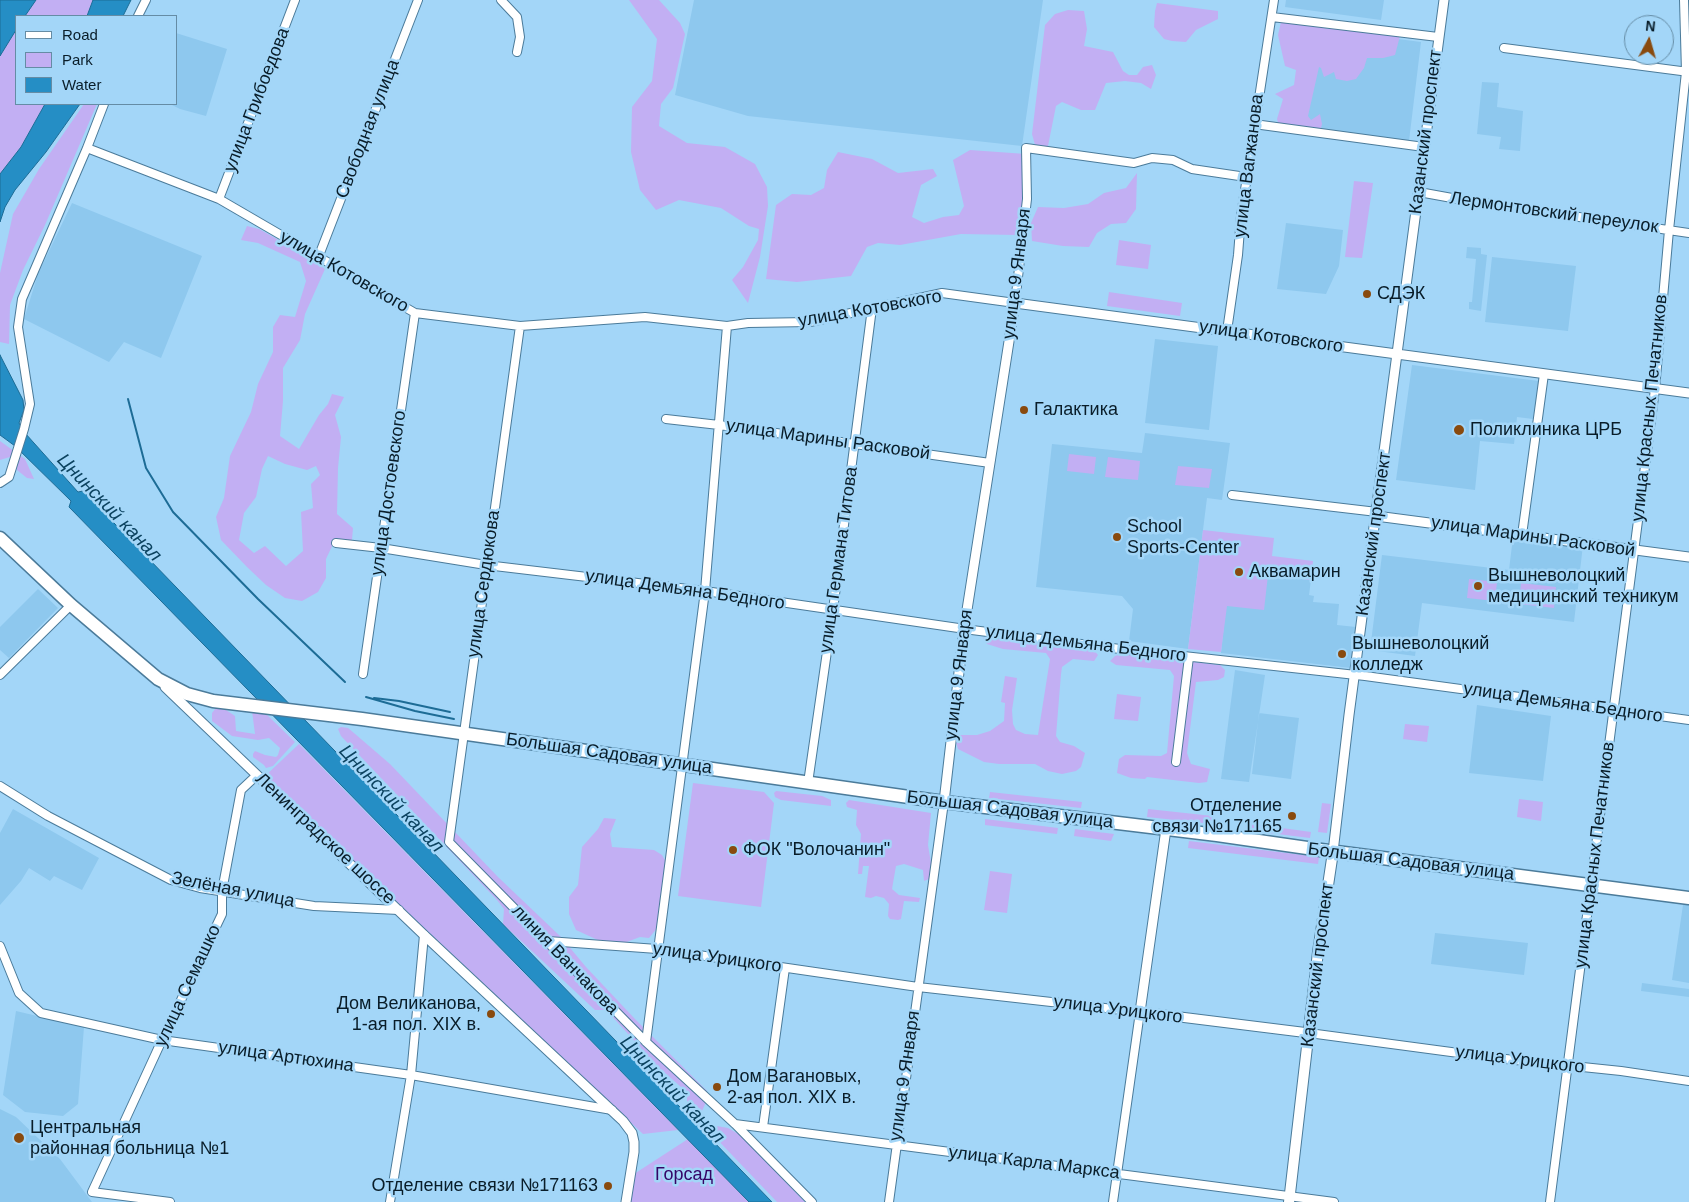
<!DOCTYPE html>
<html>
<head>
<meta charset="utf-8">
<style>
	body { margin:0 }
	#map { position:relative; width:1689px; height:1202px; overflow:hidden; background:#a3d6f8; font-family:Helvetica,sans-serif }
	canvas { display:block }
	.legend { position:absolute; left:15px; top:15px; width:162px; height:90px; box-sizing:border-box; background:#a3d6f8; border:1px solid #658ca5; margin:0; padding:6px 9px; list-style:none; font-size:15px; color:#091d29 }
	.legend li { display:flex; align-items:center; gap:10px; height:25px }
	.legend b { width:25px; border:1px solid #658ca5 }
	.north { position:absolute; left:1624px; top:15px; width:50px; height:50px; box-sizing:border-box; background:#a3d6f8; border:1px solid #658ca5; border-radius:50%; rotate:6deg; font-size:14px; font-weight:700; line-height:20px; text-align:center; color:#091d29 }
	.north::after { content:''; display:block; margin:auto; width:18px; height:22px; background:#894a0e; clip-path:polygon(50% 0,100% 100%,50% 72%,0 100%) }
</style>
</head>
<body>
<div id="map">
<canvas width="1689" height="1202"></canvas>
<ul class="legend">
<li><b style="height:6px;background:#fff"></b>Road</li>
<li><b style="height:14px;background:#c2aff3"></b>Park</li>
<li><b style="height:14px;background:#258ec5"></b>Water</li>
</ul>
<div class="north">N</div>
</div>
<script>
const ctx = document.querySelector('canvas').getContext('2d');
ctx.lineJoin = 'round';
function fill(path, color) {
  ctx.fillStyle = color;
  ctx.fill(path, 'evenodd');
}
function toPath(rows) {
  const path = new Path2D();
  for (const r of rows) {
    path.moveTo(r[0], r[1]);
    for (let i = 2; i < r.length; i += 2) path.lineTo(r[i], r[i + 1]);
  }
  return path;
}
function strokePath(path, color, width, dash) {
  ctx.strokeStyle = color;
  ctx.lineWidth = width;
  ctx.lineCap = dash ? 'butt' : 'round';
  ctx.setLineDash(dash || []);
  ctx.stroke(path);
}
function drawText(font, color, halo, rows, align = 'center') {
  ctx.font = font + ' Helvetica,sans-serif';
  ctx.lineWidth = 5;
  ctx.setLineDash([]);
  ctx.textBaseline = 'middle';
  ctx.strokeStyle = halo;
  ctx.fillStyle = color;
  for (const [text, x, y, turn = 0] of rows) {
    ctx.save();
    ctx.translate(x, y);
    ctx.rotate((+turn || 0) * Math.PI / 180);
    ctx.textAlign = isNaN(turn) ? turn : align;
    if (halo) ctx.strokeText(text, 0, 0);
    ctx.fillText(text, 0, 0);
    ctx.restore();
  }
}
fill(toPath([
	[694,0,1043,0,1022,146,748,116,675,95],
	[1286,0,1384,0,1381,20,1285,7],
	[1313,28,1421,42,1409,141,1300,126],
	[176,33,227,49,206,116,180,109,170,104,176,104],
	[1482,82,1499,83,1497,107,1523,111,1520,151,1499,149,1501,137,1477,134],
	[72,203,202,256,161,358,124,342,109,362,24,319,38,274],
	[1286,223,1343,230,1339,266,1326,294,1277,289],
	[1467,247,1481,248,1481,254,1487,255,1481,311,1469,309,1469,302,1472,302,1476,259,1466,258],
	[1492,257,1576,266,1568,331,1485,322],
	[1155,339,1218,346,1209,430,1145,423],
	[1412,365,1539,381,1533,419,1517,417,1514,444,1480,441,1475,490,1396,480],
	[1145,433,1230,443,1222,500,1207,498,1188,649,1129,641,1133,609,1122,596,1036,587,1052,444,1142,453],
	[1513,537,1583,545,1574,622,1422,603,1415,656,1370,650,1382,555,1509,570],
	[1268,575,1311,580,1309,595,1314,596,1313,602,1339,604,1337,625,1356,627,1351,668,1221,653,1226,605],
	[38,589,58,608,9,658,0,650,0,627],
	[1235,670,1265,675,1249,782,1221,779],
	[1477,705,1551,716,1543,781,1469,773],
	[1259,713,1299,718,1291,779,1252,774],
	[13,809,99,858,82,890,54,876,50,881,29,868,21,881,0,905,0,833],
	[1683,905,1689,905,1689,983,1672,980],
	[1435,933,1528,943,1524,975,1431,964],
	[1642,983,1689,989,1689,997,1641,991],
	[16,1011,84,1027,78,1104,63,1116,25,1112,3,1095],
	[0,1109,16,1117,60,1159,92,1202,0,1202]
]), '#8ec8ee');
fill(toPath([
	[36,0,93,0,87,16,25,16],
	[629,0,659,0,680,23,685,34,673,88,661,104,659,126,687,143,725,147,755,164,767,187,768,206,760,257,748,303,732,280,743,267,758,240,759,229,749,226,721,208,679,200,656,210,640,190,631,152,632,107,652,81,657,39],
	[1157,3,1218,11,1218,19,1196,30,1186,42,1172,41,1164,39,1154,27,1155,11],
	[1068,10,1084,11,1087,29,1084,46,1113,52,1123,71,1129,75,1137,75,1143,67,1152,65,1156,75,1151,89,1141,83,1125,81,1106,83,1095,110,1081,110,1062,102,1056,106,1048,146,1043,148,1035,145,1032,134,1045,25,1055,14],
	[1286,20,1310,23,1328,29,1336,27,1400,36,1395,55,1383,58,1367,58,1364,68,1356,79,1347,81,1336,79,1334,72,1324,77,1321,68,1319,67,1308,116,1311,120,1320,114,1322,124,1320,132,1279,126,1277,119,1283,99,1275,94,1294,85,1296,70,1285,66,1278,35,1281,22],
	[16,30,16,104,45,104,21,147,0,174,0,56],
	[84,104,97,104,45,225,23,270,10,305,9,344,0,342,0,273,13,214,39,169],
	[970,150,1026,154,1021,217,1017,235,961,234,900,245,878,243,867,247,851,276,797,282,766,279,776,205,792,194,811,195,824,188,827,170,838,152,872,159,898,173,933,169,937,176,921,185,912,217,924,223,943,217,959,215,964,206,953,160],
	[1137,173,1136,209,1126,223,1111,224,1097,233,1089,247,1063,246,1032,241,1031,223,1038,207,1064,208,1088,204,1104,193,1126,188],
	[1354,181,1373,183,1362,258,1345,257],
	[247,226,259,229,293,248,325,269,305,314,300,340,283,368,283,401,280,436,299,449,319,415,328,404,332,394,344,397,335,415,341,437,338,468,337,514,353,528,352,540,335,540,326,559,326,578,318,592,302,601,285,598,266,585,247,567,221,540,216,517,224,498,230,456,251,412,258,384,273,352,273,327,280,315,295,317,306,281,300,262,258,243,241,240],
	[268,456,285,464,307,470,316,466,320,475,311,484,313,508,301,512,303,551,286,566,265,546,254,553,239,540,244,513,256,497,262,469],
	[1119,240,1151,245,1148,269,1116,265],
	[1109,292,1182,303,1180,316,1107,306],
	[0,441,25,459,34,479,27,478,17,470,17,461,10,457,0,460],
	[1069,454,1096,457,1094,474,1067,471],
	[1108,457,1140,461,1138,480,1105,477],
	[1178,466,1212,469,1209,488,1175,485],
	[1203,530,1274,538,1272,556,1313,561,1311,580,1268,575,1264,610,1227,606,1221,652,1188,649],
	[1469,579,1497,582,1495,601,1467,598],
	[1521,583,1556,587,1554,608,1519,604],
	[989,634,1093,649,1098,655,1094,661,1073,659,1062,667,1061,674,1056,736,1060,742,1074,746,1085,753,1081,767,1076,771,1062,774,1048,771,1035,764,999,764,984,762,958,749,956,742,957,735,977,735,990,731,1004,721,1005,703,1001,702,1005,676,1017,678,1012,710,1013,724,1016,730,1025,734,1038,735,1050,659,1046,653,1003,649,987,644,983,638],
	[1122,654,1220,665,1225,670,1224,677,1218,680,1196,682,1187,753,1191,764,1210,769,1207,782,1199,783,1147,777,1145,779,1131,778,1117,773,1119,759,1125,755,1161,756,1167,753,1174,676,1170,670,1116,665,1110,661,1115,656],
	[1117,694,1141,697,1138,721,1114,719],
	[216,708,226,710,235,716,236,731,255,734,252,711,265,713,295,742,273,766,266,768,264,765,253,757,253,754,255,751,265,755,276,757,278,755,280,748,269,738,258,740,232,736,212,721,212,713],
	[1405,724,1429,726,1427,742,1403,739],
	[341,727,348,728,354,733,390,764,498,877,561,937,586,967,635,1019,707,1091,706,1102,702,1111,694,1113,687,1112,687,1097,681,1087,665,1073,657,1075,651,1071,648,1056,609,1013,607,1010,595,1010,503,924,504,909,497,900,341,736,338,729],
	[299,744,678,1130,643,1134,264,777],
	[693,783,764,792,774,803,761,907,678,896],
	[776,791,822,796,831,800,831,806,781,800,775,797,774,793],
	[990,792,1082,802,1081,808,989,798],
	[1519,799,1543,802,1541,821,1517,817],
	[849,800,931,813,928,845,931,863,929,879,924,881,923,870,904,864,896,866,892,889,899,895,920,898,919,902,904,901,901,919,898,920,890,919,888,916,889,904,884,898,876,896,871,898,865,897,869,866,863,866,862,874,858,874,861,834,856,825,857,810,847,807,846,803],
	[1322,803,1331,804,1327,833,1318,832],
	[1148,809,1213,816,1212,824,1147,817],
	[604,818,616,819,610,834,612,847,654,850,662,855,666,862,658,927,649,938,640,937,624,943,600,941,576,930,569,914,569,897,578,885,582,847,598,829],
	[985,819,1058,828,1057,834,985,825],
	[1246,823,1311,832,1310,838,1245,830],
	[1075,829,1114,834,1111,841,1074,836],
	[1189,841,1319,857,1318,864,1188,848],
	[990,871,1012,874,1007,913,984,910],
	[711,1125,728,1128,740,1135,805,1202,777,1202,711,1133,708,1126],
	[688,1139,749,1202,629,1202,634,1174]
]), '#c2aff3');
const water = toPath([
	[0,0,36,0,25,16,16,16,16,30,0,56,0,0],
	[93,0,131,0,123,16,87,16,93,0],
	[45,104,80,104,46,152,15,190,5,207,0,222,0,174,21,147,45,104],
	[0,355,23,400,24,410,19,423,25,433,78,492,83,491,772,1202,749,1202,69,507,71,501,15,446,0,435,0,355]
]);
fill(water, '#258ec5');
strokePath(water, '#1d6c96', 1);
strokePath(toPath([
	[128,399,146,468,173,512,258,599,345,682],
	[366,697,415,711,454,719],
	[374,698,399,701,450,712]
]), '#1d6c96', 2);
const minor = toPath([
	[501,0,517,17,520,37,517,52],
	[138,16,146,0],
	[1272,17,1438,37],
	[1504,48,1689,72],
	[1254,124,1424,147],
	[87,148,219,199,415,313,520,326,645,317,727,326,748,323,810,322,942,293,1015,303,1027,199,1026,148,1134,163,1152,158,1173,160,1192,169,1246,177],
	[1419,192,1463,200,1689,233],
	[219,199,295,0],
	[318,258,418,0],
	[520,326,449,842,646,1042,735,1124,812,1202],
	[1227,331,1238,255,1241,216,1274,0],
	[666,419,719,425,990,463],
	[0,483,9,477,24,429,30,404,18,327,22,299,87,148,104,104],
	[1232,495,1377,512],
	[1522,535,1544,374],
	[336,543,381,548,486,565,705,591,972,630,1120,649,1365,676,1689,720],
	[363,674,415,313],
	[0,675,71,605],
	[1176,762,1189,657],
	[808,783,833,610,872,308],
	[0,786,48,816,171,880,200,888,314,906,399,910],
	[548,941,657,949,918,987,1140,1012,1113,1202],
	[0,946,19,993,41,1013,162,1040,411,1075,612,1110],
	[1309,1033,1496,1058,1621,1071,1689,1081],
	[646,1042,705,591,727,326],
	[735,1124,1334,1202],
	[763,1127,785,968],
	[170,1202,92,1192,162,1040,222,914,222,891,241,790,257,775],
	[390,1202,411,1075,424,935],
	[889,1202,944,802],
	[1550,1202,1655,389,1669,230,1686,72,1684,0]
]);
const tertiary = toPath([
	[1376,516,1689,557],
	[165,687,424,935,623,1121,632,1133,634,1142,634,1152,626,1202],
	[944,802,964,629,1015,303,1689,393],
	[1166,829,1140,1012,1309,1033],
	[1333,852,1349,715,1444,0]
]);
const secondary = toPath([
	[1289,1202,1318,952,1333,852]
]);
const trunk = toPath([
	[0,538,71,605,158,679,187,694,213,701,362,719,944,802,1217,835,1321,850,1689,898]
]);
strokePath(minor, '#4b7b9a', 10);
strokePath(tertiary, '#4b7b9a', 11);
strokePath(secondary, '#4b7b9a', 12);
strokePath(trunk, '#4b7b9a', 15);
strokePath(minor, '#fff', 8);
strokePath(tertiary, '#fff', 9);
strokePath(secondary, '#fff', 10);
strokePath(trunk, '#fff', 12);
for (const [x, y, r, color] of [
	[1367,294,5,"#894a0e"],
	[1024,410,5,"#894a0e"],
	[1459,430,6,"#894a0e"],
	[1117,537,5,"#894a0e"],
	[1239,572,5,"#894a0e"],
	[1478,586,5,"#894a0e"],
	[1342,654,5,"#894a0e"],
	[1292,816,5,"#894a0e"],
	[733,850,5,"#894a0e"],
	[491,1014,5,"#894a0e"],
	[717,1087,5,"#894a0e"],
	[19,1138,6,"#894a0e"],
	[608,1186,5,"#894a0e"]
]) {
  const dot = new Path2D();
  dot.arc(x, y, r, 0, 2 * Math.PI);
  ctx.fillStyle = color;
  ctx.fill(dot);
  strokePath(dot, '#a3d6f8', 2);
}
drawText('18px', '#091d29', '#a3d6f8', [
	["улица Грибоедова",257,100,-69],
	["Свободная улица",368,129,-69],
	["Казанский проспект",1426,132,-83],
	["улица Вагжанова",1249,166,-83],
	["Лермонтовский переулок",1554,213,8],
	["улица Котовского",344,272,30],
	["улица 9 Января",1017,274,-83],
	["улица Котовского",870,309,-10],
	["улица Котовского",1271,337,8],
	["улица Красных Печатников",1650,408,-84],
	["улица Марины Расковой",828,440,8],
	["улица Достоевского",389,493,-82],
	["Казанский проспект",1374,534,-82],
	["улица Марины Расковой",1533,537,8],
	["улица Германа Титова",839,560,-82],
	["улица Сердюкова",484,584,-82],
	["улица Демьяна Бедного",685,590,8],
	["улица Демьяна Бедного",1086,644,7],
	["улица 9 Января",959,675,-83],
	["улица Демьяна Бедного",1563,703,8],
	["Большая Садовая улица",609,754,8],
	["Большая Садовая улица",1010,810,7],
	["Ленинградское шоссе",325,839,43],
	["улица Красных Печатников",1595,855,-83],
	["Большая Садовая улица",1411,862,7],
	["Зелёная улица",233,890,11],
	["улица Урицкого",717,958,8],
	["линия Ванчакова",565,960,46],
	["Казанский проспект",1318,965,-83],
	["улица Семашко",188,986,-65],
	["улица Урицкого",1118,1010,7],
	["улица Артюхина",286,1057,8],
	["улица Урицкого",1520,1060,7],
	["улица 9 Января",905,1076,-82],
	["улица Карла Маркса",1034,1163,7]
]);
drawText('18px', '#091d29', '#a3d6f8', [
	["СДЭК",1377,294],
	["Галактика",1034,410],
	["Поликлиника ЦРБ",1470,430],
	["School",1127,527],
	["Sports-Center",1127,548],
	["Аквамарин",1249,572],
	["Вышневолоцкий",1488,576],
	["медицинский техникум",1488,597],
	["Вышневолоцкий",1352,644],
	["колледж",1352,665],
	["Отделение",1282,806,"right"],
	["связи №171165",1282,827,"right"],
	["ФОК \"Волочанин\"",743,850],
	["Дом Великанова,",481,1004,"right"],
	["1-ая пол. XIX в.",481,1025,"right"],
	["Дом Вагановых,",727,1077],
	["2-ая пол. XIX в.",727,1098],
	["Центральная",30,1128],
	["районная больница №1",30,1149],
	["Отделение связи №171163",598,1186,"right"]
], 'left');
drawText('18px', '#340466', '#a3d6f8', [
	["Горсад",684,1175]
]);
drawText('italic 19px', '#0c4360', '#a3d6f8', [
	["Цнинский канал",109,508,46],
	["Цнинский канал",391,799,46],
	["Цнинский канал",672,1090,46]
]);
</script>
</body>
</html>
